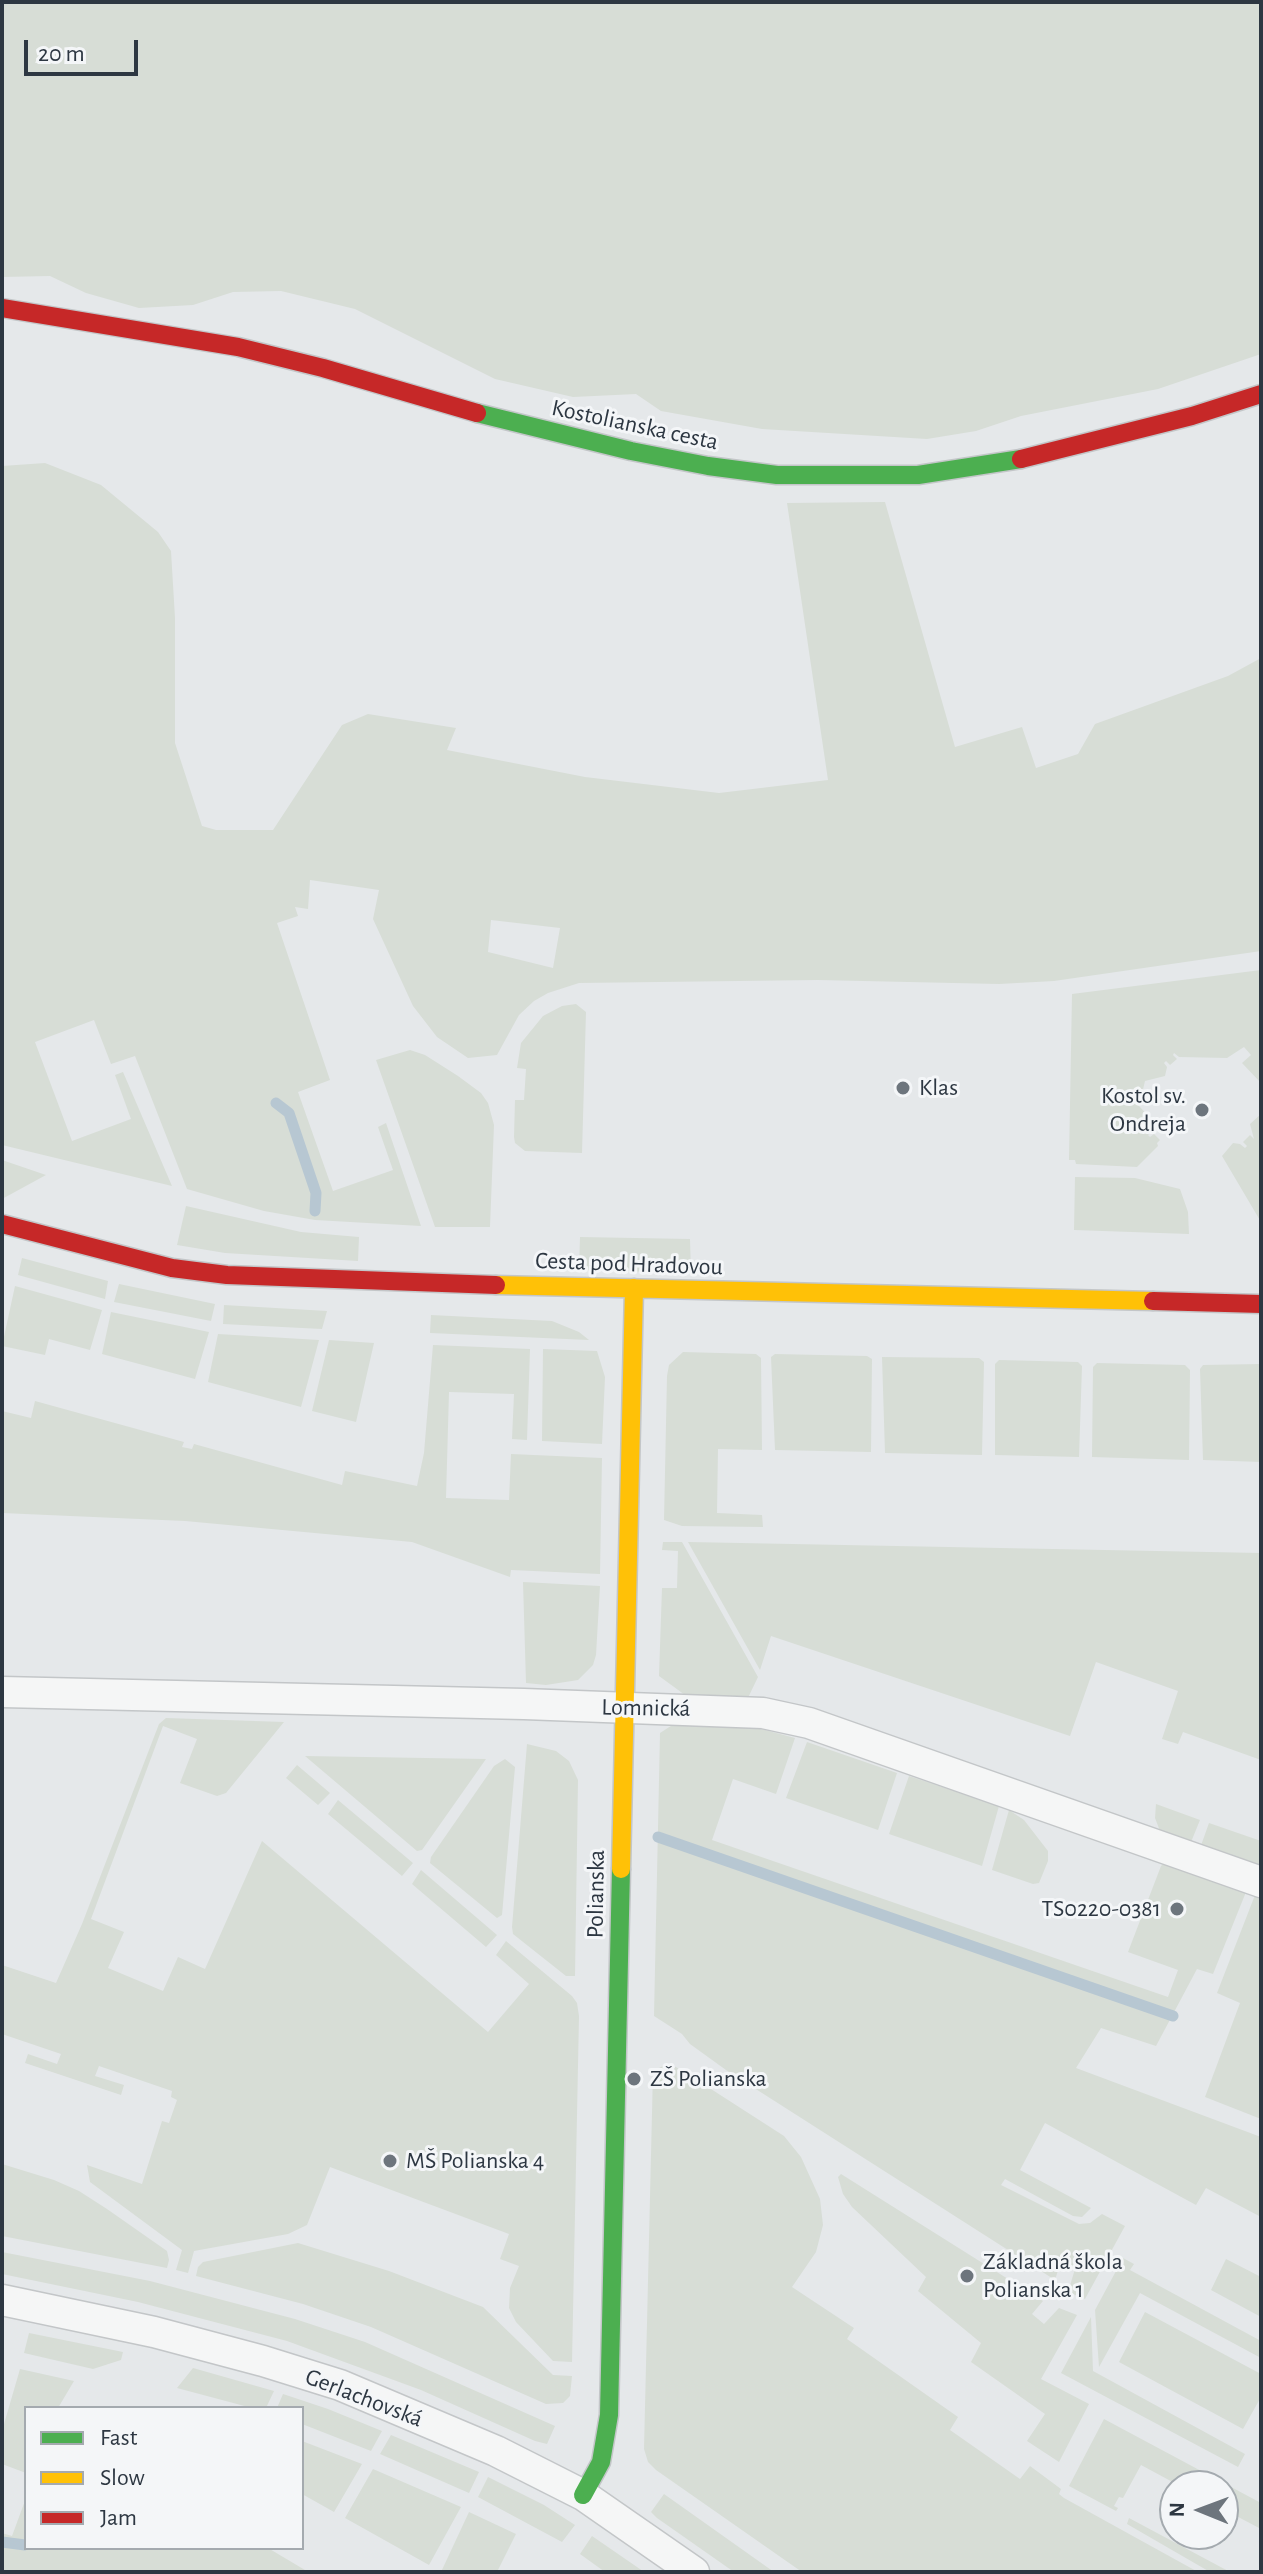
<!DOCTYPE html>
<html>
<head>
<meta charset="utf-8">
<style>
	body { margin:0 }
	#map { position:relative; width:1263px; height:2574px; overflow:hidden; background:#e5e8ea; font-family:"Alegreya Sans",sans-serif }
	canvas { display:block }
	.frame { position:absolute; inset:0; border:4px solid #2d3742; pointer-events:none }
	.legend { position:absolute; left:24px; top:2406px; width:280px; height:144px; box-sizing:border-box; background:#f4f6f8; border:2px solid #a4aaaf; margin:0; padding:10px 14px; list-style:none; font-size:24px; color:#2d3742 }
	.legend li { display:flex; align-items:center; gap:16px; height:40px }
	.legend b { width:40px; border:2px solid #a4aaaf }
	.north { position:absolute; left:1159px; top:2470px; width:80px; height:80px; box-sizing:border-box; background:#f4f6f8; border:2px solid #a4aaaf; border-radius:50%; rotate:271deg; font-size:22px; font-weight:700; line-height:32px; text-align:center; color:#2d3742 }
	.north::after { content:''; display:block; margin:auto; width:28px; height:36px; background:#6d757d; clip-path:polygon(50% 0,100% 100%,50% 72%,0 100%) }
	.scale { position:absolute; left:24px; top:40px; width:114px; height:36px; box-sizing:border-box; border:4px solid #2d3742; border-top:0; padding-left:10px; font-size:24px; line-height:28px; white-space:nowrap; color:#2d3742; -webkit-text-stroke:6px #f4f6f8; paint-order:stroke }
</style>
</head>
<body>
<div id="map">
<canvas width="1263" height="2574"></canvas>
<div class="frame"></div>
<ul class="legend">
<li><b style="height:10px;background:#4caf50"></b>Fast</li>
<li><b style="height:10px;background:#ffc107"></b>Slow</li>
<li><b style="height:10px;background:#c62828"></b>Jam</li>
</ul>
<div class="north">N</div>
<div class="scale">20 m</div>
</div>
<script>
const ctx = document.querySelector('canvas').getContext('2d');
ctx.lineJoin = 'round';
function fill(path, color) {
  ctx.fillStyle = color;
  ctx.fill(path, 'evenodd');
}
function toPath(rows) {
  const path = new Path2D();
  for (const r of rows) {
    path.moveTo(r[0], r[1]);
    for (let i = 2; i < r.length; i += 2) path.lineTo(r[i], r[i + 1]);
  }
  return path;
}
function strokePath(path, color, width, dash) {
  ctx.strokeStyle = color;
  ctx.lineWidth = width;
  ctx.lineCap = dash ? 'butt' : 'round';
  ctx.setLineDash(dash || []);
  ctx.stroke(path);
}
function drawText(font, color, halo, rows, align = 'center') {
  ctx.font = font + ' "Alegreya Sans",sans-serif';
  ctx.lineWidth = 6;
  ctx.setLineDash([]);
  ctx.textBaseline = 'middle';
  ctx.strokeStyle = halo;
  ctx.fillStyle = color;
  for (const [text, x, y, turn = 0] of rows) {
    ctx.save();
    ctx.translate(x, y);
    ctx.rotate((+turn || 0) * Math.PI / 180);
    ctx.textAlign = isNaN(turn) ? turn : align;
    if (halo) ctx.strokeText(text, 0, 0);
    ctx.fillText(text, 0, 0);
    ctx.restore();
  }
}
fill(toPath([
	[2,2,1261,2,1261,354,1158,389,1021,416,976,431,927,439,762,429,661,411,636,394,573,397,495,379,355,309,281,291,233,292,193,305,139,308,86,293,50,276,2,277],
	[45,463,101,485,158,532,171,551,175,618,175,743,202,826,216,830,273,830,342,725,368,714,456,728,447,750,585,777,719,793,828,780,787,503,885,502,955,747,1022,727,1036,768,1078,754,1095,724,1228,676,1261,658,1261,951,1054,981,999,984,818,980,579,983,548,993,534,1001,519,1015,497,1055,468,1058,437,1037,413,1006,373,919,379,890,310,880,308,909,295,907,298,916,277,923,330,1080,298,1092,333,1191,393,1170,378,1127,386,1123,421,1226,315,1220,264,1211,187,1189,135,1056,111,1064,94,1020,35,1042,72,1141,131,1119,115,1075,123,1072,172,1186,2,1145,2,466],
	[491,920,560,928,553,968,488,952],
	[1261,970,1261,1083,1242,1063,1251,1055,1244,1047,1227,1058,1179,1057,1174,1053,1173,1055,1177,1059,1170,1065,1166,1061,1164,1063,1167,1067,1165,1076,1145,1081,1139,1106,1154,1122,1153,1130,1148,1135,1150,1137,1154,1134,1160,1140,1157,1143,1158,1146,1137,1167,1076,1164,1075,1160,1069,1160,1072,994],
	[576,1004,586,1012,582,1153,525,1151,515,1143,514,1137,515,1100,524,1100,526,1069,517,1068,521,1043,543,1016,562,1006],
	[410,1050,425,1055,458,1076,481,1093,488,1103,494,1125,490,1227,435,1227,376,1060],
	[1261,1114,1261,1222,1222,1156,1233,1143,1240,1144,1245,1148,1247,1146,1243,1142,1250,1135,1254,1139,1250,1124],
	[2,1160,46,1175,2,1199],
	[1075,1177,1135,1178,1180,1189,1188,1212,1189,1234,1074,1230],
	[186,1206,301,1232,359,1237,358,1261,225,1253,177,1245],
	[580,1237,690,1239,691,1273,579,1270],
	[22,1258,108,1281,105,1299,18,1275],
	[119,1284,215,1304,211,1321,114,1302],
	[15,1286,102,1310,90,1350,49,1339,45,1355,2,1346],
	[224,1305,327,1311,322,1329,223,1324],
	[111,1312,209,1332,195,1379,102,1354],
	[431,1315,552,1321,579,1332,589,1340,430,1333],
	[218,1334,319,1340,301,1407,208,1382],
	[329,1340,374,1343,356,1422,312,1411],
	[433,1345,530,1349,527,1440,512,1439,514,1394,449,1392,446,1498,509,1500,511,1454,602,1458,600,1574,511,1570,510,1577,412,1542,185,1521,2,1513,2,1411,31,1418,35,1401,184,1442,182,1447,192,1449,194,1444,342,1485,345,1471,417,1486,424,1453],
	[543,1349,597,1351,605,1377,602,1444,542,1441],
	[683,1352,756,1354,761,1358,762,1450,718,1449,717,1513,762,1515,763,1527,682,1526,664,1520,667,1376,669,1365],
	[775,1354,867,1356,872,1359,871,1452,775,1450,771,1357],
	[882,1357,979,1358,984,1362,982,1455,885,1453],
	[999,1360,1078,1362,1082,1366,1079,1457,995,1455,995,1364],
	[1097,1363,1185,1365,1190,1370,1189,1460,1092,1457,1093,1367],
	[1261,1364,1261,1462,1203,1460,1200,1369,1203,1365],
	[663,1542,682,1542,758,1677,745,1704,685,1695,659,1676,662,1588,677,1588,678,1551,662,1550],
	[688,1542,1261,1553,1261,1760,1183,1732,1178,1744,1162,1739,1178,1691,1096,1662,1070,1736,771,1636,760,1670],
	[523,1582,600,1586,596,1655,593,1665,578,1680,546,1685,526,1683],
	[166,1718,284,1722,226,1793,217,1796,180,1783,197,1739,163,1726,91,1919,124,1932,108,1968,163,1991,178,1957,205,1969,262,1841,488,2032,529,1984,496,1955,506,1941,572,1996,577,2003,579,2016,572,2362,553,2361,516,2322,509,2308,510,2288,519,2266,500,2259,509,2234,330,2167,307,2225,288,2234,194,2251,188,2273,176,2270,182,2250,90,2182,87,2165,142,2184,162,2121,169,2123,177,2100,171,2097,172,2091,99,2066,95,2076,124,2085,121,2095,25,2063,28,2054,57,2064,61,2054,2,2034,2,1965,56,1983,82,1924,159,1724],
	[677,1722,750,1726,795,1738,776,1794,733,1779,712,1840,1168,1997,1178,1970,1128,1952,1161,1866,1164,1863,1246,1892,1213,1974,1197,1969,1156,2046,1101,2028,1076,2068,1261,2137,1261,2217,1206,2188,1196,2205,1045,2123,1020,2170,1091,2208,1082,2217,1073,2216,1005,2179,1001,2185,1079,2224,1090,2223,1102,2214,1125,2226,1085,2299,1068,2292,1075,2269,1060,2264,1055,2280,726,2070,690,2044,682,2034,654,2016,660,1733],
	[807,1742,897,1773,878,1830,786,1798],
	[527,1744,556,1751,569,1761,578,1780,575,1976,566,1976,513,1934,512,1927],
	[305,1756,486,1759,422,1850,417,1851],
	[505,1759,515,1767,502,1915,497,1918,430,1863,431,1857,494,1766],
	[297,1765,330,1793,318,1805,286,1778],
	[909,1776,999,1806,982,1866,889,1834],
	[338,1800,413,1863,402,1876,328,1814],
	[1156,1804,1200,1820,1189,1847,1160,1831,1155,1818],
	[1009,1810,1024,1820,1048,1851,1048,1861,1039,1883,1033,1884,992,1870],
	[1209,1823,1261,1841,1261,1871,1199,1851],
	[421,1870,497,1935,486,1947,412,1884],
	[1255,1895,1261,1897,1261,2119,1205,2097,1240,2003,1217,1993],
	[663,2066,674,2066,683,2071,784,2136,801,2157,820,2199,823,2225,816,2252,792,2287,854,2328,847,2339,958,2417,950,2430,1020,2479,1030,2466,1061,2489,1059,2494,1064,2498,1198,2572,802,2572,656,2470,648,2462,644,2449,653,2071],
	[2,2164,54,2180,79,2191,107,2209,167,2251,169,2260,167,2268,2,2236],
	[841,2174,1043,2301,1032,2314,1044,2324,1059,2308,1077,2315,1041,2379,1089,2404,1059,2462,1027,2441,1045,2414,971,2362,981,2343,918,2291,926,2277,852,2207,843,2194,838,2177],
	[298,2243,389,2271,483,2307,553,2375,572,2376,570,2396,563,2403,546,2404,371,2327,303,2304,196,2276,198,2267,203,2262],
	[2,2252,150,2281,295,2319,365,2342,555,2426,547,2444,535,2441,421,2390,287,2341,138,2302,2,2274],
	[1123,2258,1134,2264,1130,2270,1261,2341,1261,2358,1140,2293,1099,2367,1095,2310],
	[1226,2259,1261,2277,1261,2317,1211,2290],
	[1145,2312,1261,2374,1261,2397,1243,2429,1119,2362],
	[1091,2317,1093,2371,1245,2454,1238,2467,1061,2373],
	[29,2333,123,2352,121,2360,93,2369,24,2353],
	[193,2368,274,2391,266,2408,252,2408,177,2388],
	[20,2369,74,2381,58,2408,26,2408,26,2473,2,2464,2,2431],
	[283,2394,328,2409,382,2431,371,2451,302,2424,302,2408,277,2408],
	[1104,2419,1261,2503,1261,2529,1223,2509,1223,2486,1180,2486,1141,2465,1123,2498,1119,2497,1114,2506,1118,2508,1116,2511,1069,2486],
	[391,2435,479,2472,469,2493,380,2454],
	[302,2441,362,2464,334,2512,302,2494],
	[373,2469,461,2507,429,2565,345,2518],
	[488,2477,544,2505,575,2525,562,2542,478,2497],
	[664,2494,774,2572,734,2572,657,2518,651,2512],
	[26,2498,26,2548,268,2548,305,2570,304,2572,2,2572,2,2533,12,2536],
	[469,2512,516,2534,497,2572,441,2572],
	[1129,2518,1230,2572,1210,2572,1127,2524],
	[592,2536,637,2567,644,2572,605,2572,580,2554]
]), '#d7ddd6');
strokePath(toPath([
	[276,1103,289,1113,316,1193,315,1211],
	[658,1837,1173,2016],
	[2,2542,25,2545]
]), '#b7c7d2', 11);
const street = toPath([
	[2,1692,524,1704,763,1713,809,1723,1261,1882],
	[2,2300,154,2332,263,2361,340,2385,496,2451,583,2495,694,2572]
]);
const fast = toPath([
	[477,413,631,451,708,466,777,475,918,475,1021,459],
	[583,2495,601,2462,609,2415,621,1869]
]);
const slow = toPath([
	[496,1285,1153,1301],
	[621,1869,634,1288]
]);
const jam = toPath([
	[2,308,238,347,323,368,477,413],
	[1021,459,1192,416,1261,394],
	[2,1224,172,1268,227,1275,496,1285],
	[1153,1301,1261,1304]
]);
strokePath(street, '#c3c6c8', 33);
strokePath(fast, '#c3c6c8', 21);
strokePath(slow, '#c3c6c8', 21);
strokePath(jam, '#c3c6c8', 21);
strokePath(street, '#f5f6f6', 30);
strokePath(fast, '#4caf50', 18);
strokePath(slow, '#ffc107', 18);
strokePath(jam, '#c62828', 18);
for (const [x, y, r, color] of [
	[903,1088,8,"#6d757d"],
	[1202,1110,8,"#6d757d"],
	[1177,1909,8,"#6d757d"],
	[634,2079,8,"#6d757d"],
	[390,2161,8,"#6d757d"],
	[967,2276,8,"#6d757d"]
]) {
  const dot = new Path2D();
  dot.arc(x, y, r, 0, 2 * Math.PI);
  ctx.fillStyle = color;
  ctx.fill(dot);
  strokePath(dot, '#f4f6f8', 3);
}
drawText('24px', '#2d3742', '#f4f6f8', [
	["Kostolianska cesta",635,425,12],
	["Cesta pod Hradovou",629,1264,2],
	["Lomnická",646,1708,1],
	["Polianska",596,1894,-89],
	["Gerlachovská",364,2398,21]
]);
drawText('24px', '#2d3742', '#f4f6f8', [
	["Klas",919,1088],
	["Kostol sv.",1186,1096,"right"],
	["Ondreja",1186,1124,"right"],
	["TS0220-0381",1161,1909,"right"],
	["ZŠ Polianska",650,2079],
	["MŠ Polianska 4",406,2161],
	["Základná škola",983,2262],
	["Polianska 1",983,2290]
], 'left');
</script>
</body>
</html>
